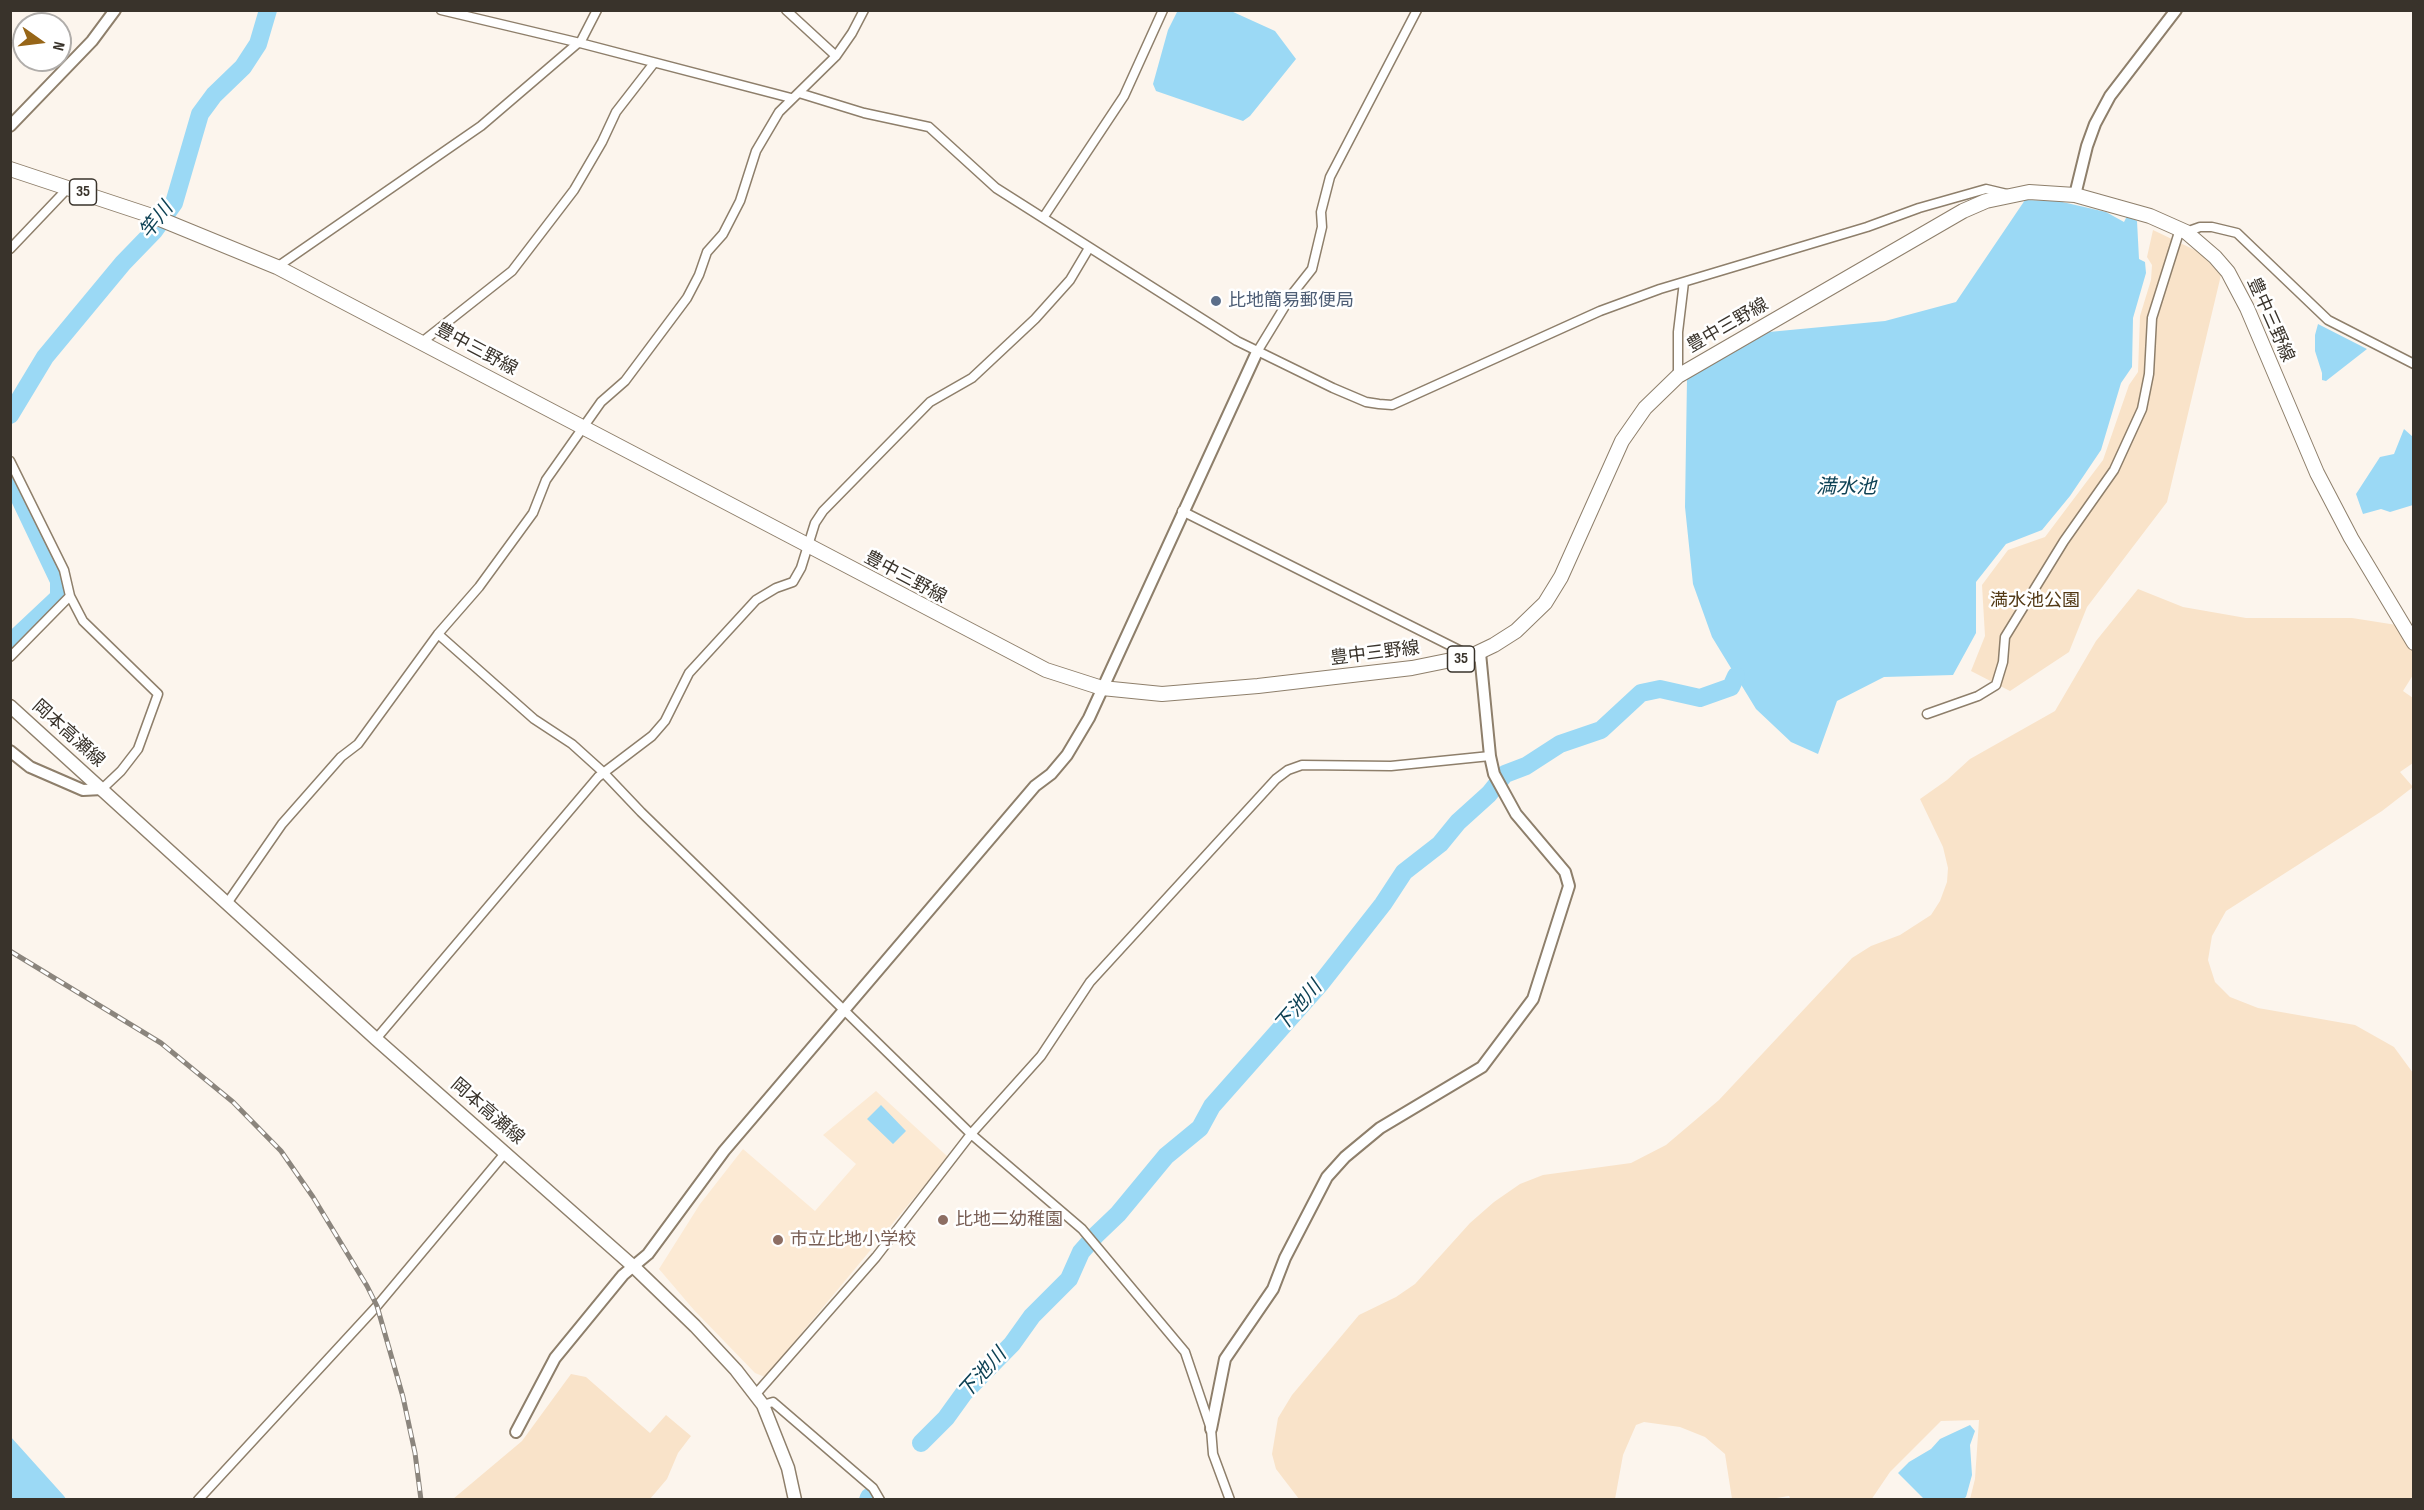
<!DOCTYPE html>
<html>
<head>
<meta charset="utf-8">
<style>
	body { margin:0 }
	#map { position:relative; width:2424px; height:1510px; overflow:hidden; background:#fcf5ed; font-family:"Sofia Sans Condensed",sans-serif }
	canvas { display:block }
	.frame { position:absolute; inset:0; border:12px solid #39332b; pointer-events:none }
	.north { position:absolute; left:12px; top:12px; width:60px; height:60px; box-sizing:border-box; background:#fff; border:2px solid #b0adaa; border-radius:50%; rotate:104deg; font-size:16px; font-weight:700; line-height:24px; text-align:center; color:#39332b }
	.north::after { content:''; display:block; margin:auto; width:21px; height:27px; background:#976618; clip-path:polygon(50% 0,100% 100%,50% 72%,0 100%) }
</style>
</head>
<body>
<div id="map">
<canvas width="2424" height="1510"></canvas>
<div class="frame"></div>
<div class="north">N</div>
</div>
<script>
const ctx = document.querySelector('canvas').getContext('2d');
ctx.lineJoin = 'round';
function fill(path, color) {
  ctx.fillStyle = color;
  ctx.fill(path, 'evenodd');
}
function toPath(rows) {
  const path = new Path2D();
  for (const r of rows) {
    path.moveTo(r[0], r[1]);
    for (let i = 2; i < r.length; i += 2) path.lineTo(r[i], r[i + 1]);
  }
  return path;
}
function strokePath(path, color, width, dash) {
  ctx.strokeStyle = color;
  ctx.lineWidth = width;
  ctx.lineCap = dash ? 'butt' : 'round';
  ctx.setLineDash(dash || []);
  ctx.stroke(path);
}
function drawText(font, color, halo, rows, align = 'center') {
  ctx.font = font + ' "Sofia Sans Condensed","Noto Sans JP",sans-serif';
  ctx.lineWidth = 5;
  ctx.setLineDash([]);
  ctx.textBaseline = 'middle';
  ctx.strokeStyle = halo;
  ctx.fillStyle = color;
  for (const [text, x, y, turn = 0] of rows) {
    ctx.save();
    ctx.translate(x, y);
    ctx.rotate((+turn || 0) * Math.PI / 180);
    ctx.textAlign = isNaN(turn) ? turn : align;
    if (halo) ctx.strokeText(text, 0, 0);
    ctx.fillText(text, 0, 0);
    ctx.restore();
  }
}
fill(toPath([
	[876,1091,948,1157,765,1377,755,1373,694,1310,659,1269,700,1204,743,1149,815,1211,856,1164,823,1135]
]), '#fcead4');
fill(toPath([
	[2153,230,2199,252,2221,275,2167,502,2087,607,2069,652,2010,691,1971,671,1985,636,1982,585,2008,550,2045,537,2103,460,2129,385,2138,372,2140,316,2151,280,2152,265,2147,257],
	[2138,589,2183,607,2246,618,2352,618,2403,626,2413,631,2413,675,2403,691,2413,698,2413,763,2400,772,2413,787,2382,811,2226,911,2212,936,2208,960,2215,982,2230,997,2258,1008,2355,1025,2394,1047,2413,1073,2413,1499,1970,1499,1975,1479,1979,1420,1941,1421,1890,1472,1871,1500,1791,1500,1789,1496,1764,1500,1732,1499,1725,1454,1705,1437,1680,1427,1644,1422,1636,1425,1623,1455,1615,1499,1299,1499,1276,1469,1272,1454,1278,1418,1292,1395,1359,1315,1396,1297,1415,1284,1470,1223,1494,1202,1520,1184,1543,1175,1631,1163,1666,1145,1719,1100,1852,958,1871,946,1900,935,1931,915,1940,901,1947,882,1948,868,1943,847,1920,799,1947,780,1970,759,2055,711,2096,641],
	[571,1374,586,1377,650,1433,666,1415,691,1436,678,1453,667,1479,650,1499,453,1499,522,1441]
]), '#f9e3c9');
fill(toPath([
	[1178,10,1231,11,1275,31,1296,59,1250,116,1243,121,1156,91,1153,84,1168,30],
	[2025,200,2058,201,2106,212,2124,222,2127,216,2137,221,2139,259,2145,262,2146,273,2133,318,2132,367,2121,383,2101,450,2070,496,2042,530,2006,544,1976,582,1976,633,1953,675,1884,677,1837,701,1818,754,1791,742,1756,709,1712,637,1693,584,1685,507,1687,379,1769,332,1885,321,1956,302],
	[2318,324,2367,349,2326,381,2322,380,2322,373,2315,351,2315,335],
	[2404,429,2413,437,2413,505,2390,512,2381,509,2363,514,2356,494,2380,457,2394,454],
	[881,1105,906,1131,893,1144,867,1119],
	[1970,1425,1975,1431,1970,1445,1972,1475,1966,1497,1963,1499,1924,1499,1898,1473,1909,1462,1931,1449,1940,1439],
	[10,1436,64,1496,66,1499,11,1499]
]), '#9bd9f5');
strokePath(toPath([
	[10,415,45,357,123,263,154,231,174,203,200,114,214,95,243,67,258,44,268,10],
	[10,478,59,581,59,597,10,643],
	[921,1443,946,1418,964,1393,1012,1344,1032,1316,1069,1279,1081,1252,1096,1235,1118,1214,1166,1156,1200,1128,1212,1106,1321,983,1383,904,1404,872,1440,844,1458,822,1489,794,1505,774,1526,766,1560,744,1601,730,1641,693,1660,689,1700,698,1731,687,1736,676],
	[868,1500,869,1497]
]), '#9bd9f5', 18);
const minor = toPath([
	[441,10,580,43,791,98],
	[786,10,836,56],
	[580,43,597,10],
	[799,93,864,113,929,127,996,188,1237,341,1333,388,1366,402,1379,404,1392,405,1600,311,1660,289,1867,227,1919,208,1986,189,2007,194],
	[1043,218,1124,96,1163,10],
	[2186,232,2200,227,2212,227,2237,233,2328,320,2414,364],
	[10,249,69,187],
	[277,267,481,126,578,43],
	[422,342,512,271,574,190,602,142,616,112,654,63],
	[1257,352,1293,293,1312,269,1322,227,1321,212,1330,177,1417,10],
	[1678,376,1678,332,1684,282],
	[10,461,64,570,70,596,83,621,158,694,138,749,121,771,102,789],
	[1182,511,1469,655],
	[438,634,534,719,572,744,603,772,641,812,971,1134,1041,1056,1090,982,1276,779,1288,770,1302,765,1391,766,1490,756],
	[10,657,70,596],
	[1927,714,1978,696,1996,685,2003,662,2005,637,2064,541,2114,470,2142,409,2149,374,2152,318,2180,229],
	[228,902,282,824,341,757,358,744,438,634,479,587,533,513,546,480,601,402,625,381,687,298,699,275,707,252,723,234,740,201,756,151,779,112,836,56,852,33,864,10],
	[376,1039,598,777,652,736,665,721,689,673,756,600,776,588,793,582,801,568,815,523,823,511,930,402,972,378,1035,319,1070,280,1089,248],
	[755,1395,876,1257,971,1134,1082,1229,1185,1352,1211,1429,1213,1454,1230,1500],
	[763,1405,773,1402,873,1488,880,1500],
	[198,1500,377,1306,506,1152]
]);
const tertiary = toPath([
	[10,126,92,41,115,10],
	[2075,195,2087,146,2095,124,2110,96,2176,10],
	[10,751,30,767,83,790,102,789],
	[1211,1429,1225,1359,1273,1289,1285,1258,1327,1177,1345,1157,1380,1128,1482,1067,1533,999,1569,886,1565,872,1516,814,1494,774,1490,756,1480,653],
	[516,1432,555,1358,623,1275,648,1254,724,1151,1035,786,1051,774,1067,755,1089,718,1257,352]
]);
const secondary = toPath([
	[10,706,376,1039,634,1267,695,1326,736,1370,763,1405,788,1468,795,1500]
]);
const primary = toPath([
	[10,169,155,217,277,267,1046,670,1102,688,1162,694,1258,686,1412,668,1471,656,1494,645,1516,631,1545,603,1561,577,1622,441,1645,408,1678,376,1963,211,1986,201,2029,192,2075,195,2150,216,2186,232,2215,257,2228,272,2247,308,2317,473,2351,538,2414,643]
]);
strokePath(minor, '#8e7f6b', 11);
strokePath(tertiary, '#8e7f6b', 14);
strokePath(secondary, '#8e7f6b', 15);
strokePath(primary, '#8e7f6b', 16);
strokePath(minor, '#fff', 8);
strokePath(tertiary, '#fff', 10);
strokePath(secondary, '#fff', 12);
strokePath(primary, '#fff', 14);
const rail = toPath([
	[10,951,161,1043,233,1102,281,1151,313,1197,367,1286,377,1306,403,1397,415,1453,421,1500]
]);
strokePath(rail, '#8b857d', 5);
strokePath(rail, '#fff', 3, [9]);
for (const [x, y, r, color] of [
	[1216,301,6,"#5c6f8a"],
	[943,1220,6,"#8d6e63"],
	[778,1240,6,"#8d6e63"]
]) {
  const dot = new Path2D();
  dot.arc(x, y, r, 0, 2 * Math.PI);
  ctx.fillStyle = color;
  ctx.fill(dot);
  strokePath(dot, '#fff', 2);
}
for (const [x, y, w] of [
	[83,192,27],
	[1461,659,27]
]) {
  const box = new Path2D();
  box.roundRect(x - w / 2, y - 13, w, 26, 4.5);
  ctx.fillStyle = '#fff';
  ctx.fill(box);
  strokePath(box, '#39332b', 1.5);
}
drawText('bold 16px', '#39332b', null, [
	["35",83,192],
	["35",1461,659]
]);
drawText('18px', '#4e5e75', '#fff', [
	["比地簡易郵便局",1228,301]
], 'left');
drawText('18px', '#39332b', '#fff', [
	["豊中三野線",2270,320,66],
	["豊中三野線",1728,326,-30],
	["豊中三野線",476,350,28],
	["豊中三野線",905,578,28],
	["豊中三野線",1375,654,-7],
	["岡本高瀬線",68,734,42],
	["岡本高瀬線",487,1112,41]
]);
drawText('18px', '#523915', '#fff', [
	["満水池公園",2035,601]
]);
drawText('18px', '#785e54', '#fff', [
	["比地二幼稚園",955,1220],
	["市立比地小学校",790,1240]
], 'left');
drawText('italic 20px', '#0e4255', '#fff', [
	["竿川",157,221,-52],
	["満水池",1846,488],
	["下池川",1299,1007,-49],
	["下池川",983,1374,-48]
]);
</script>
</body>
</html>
